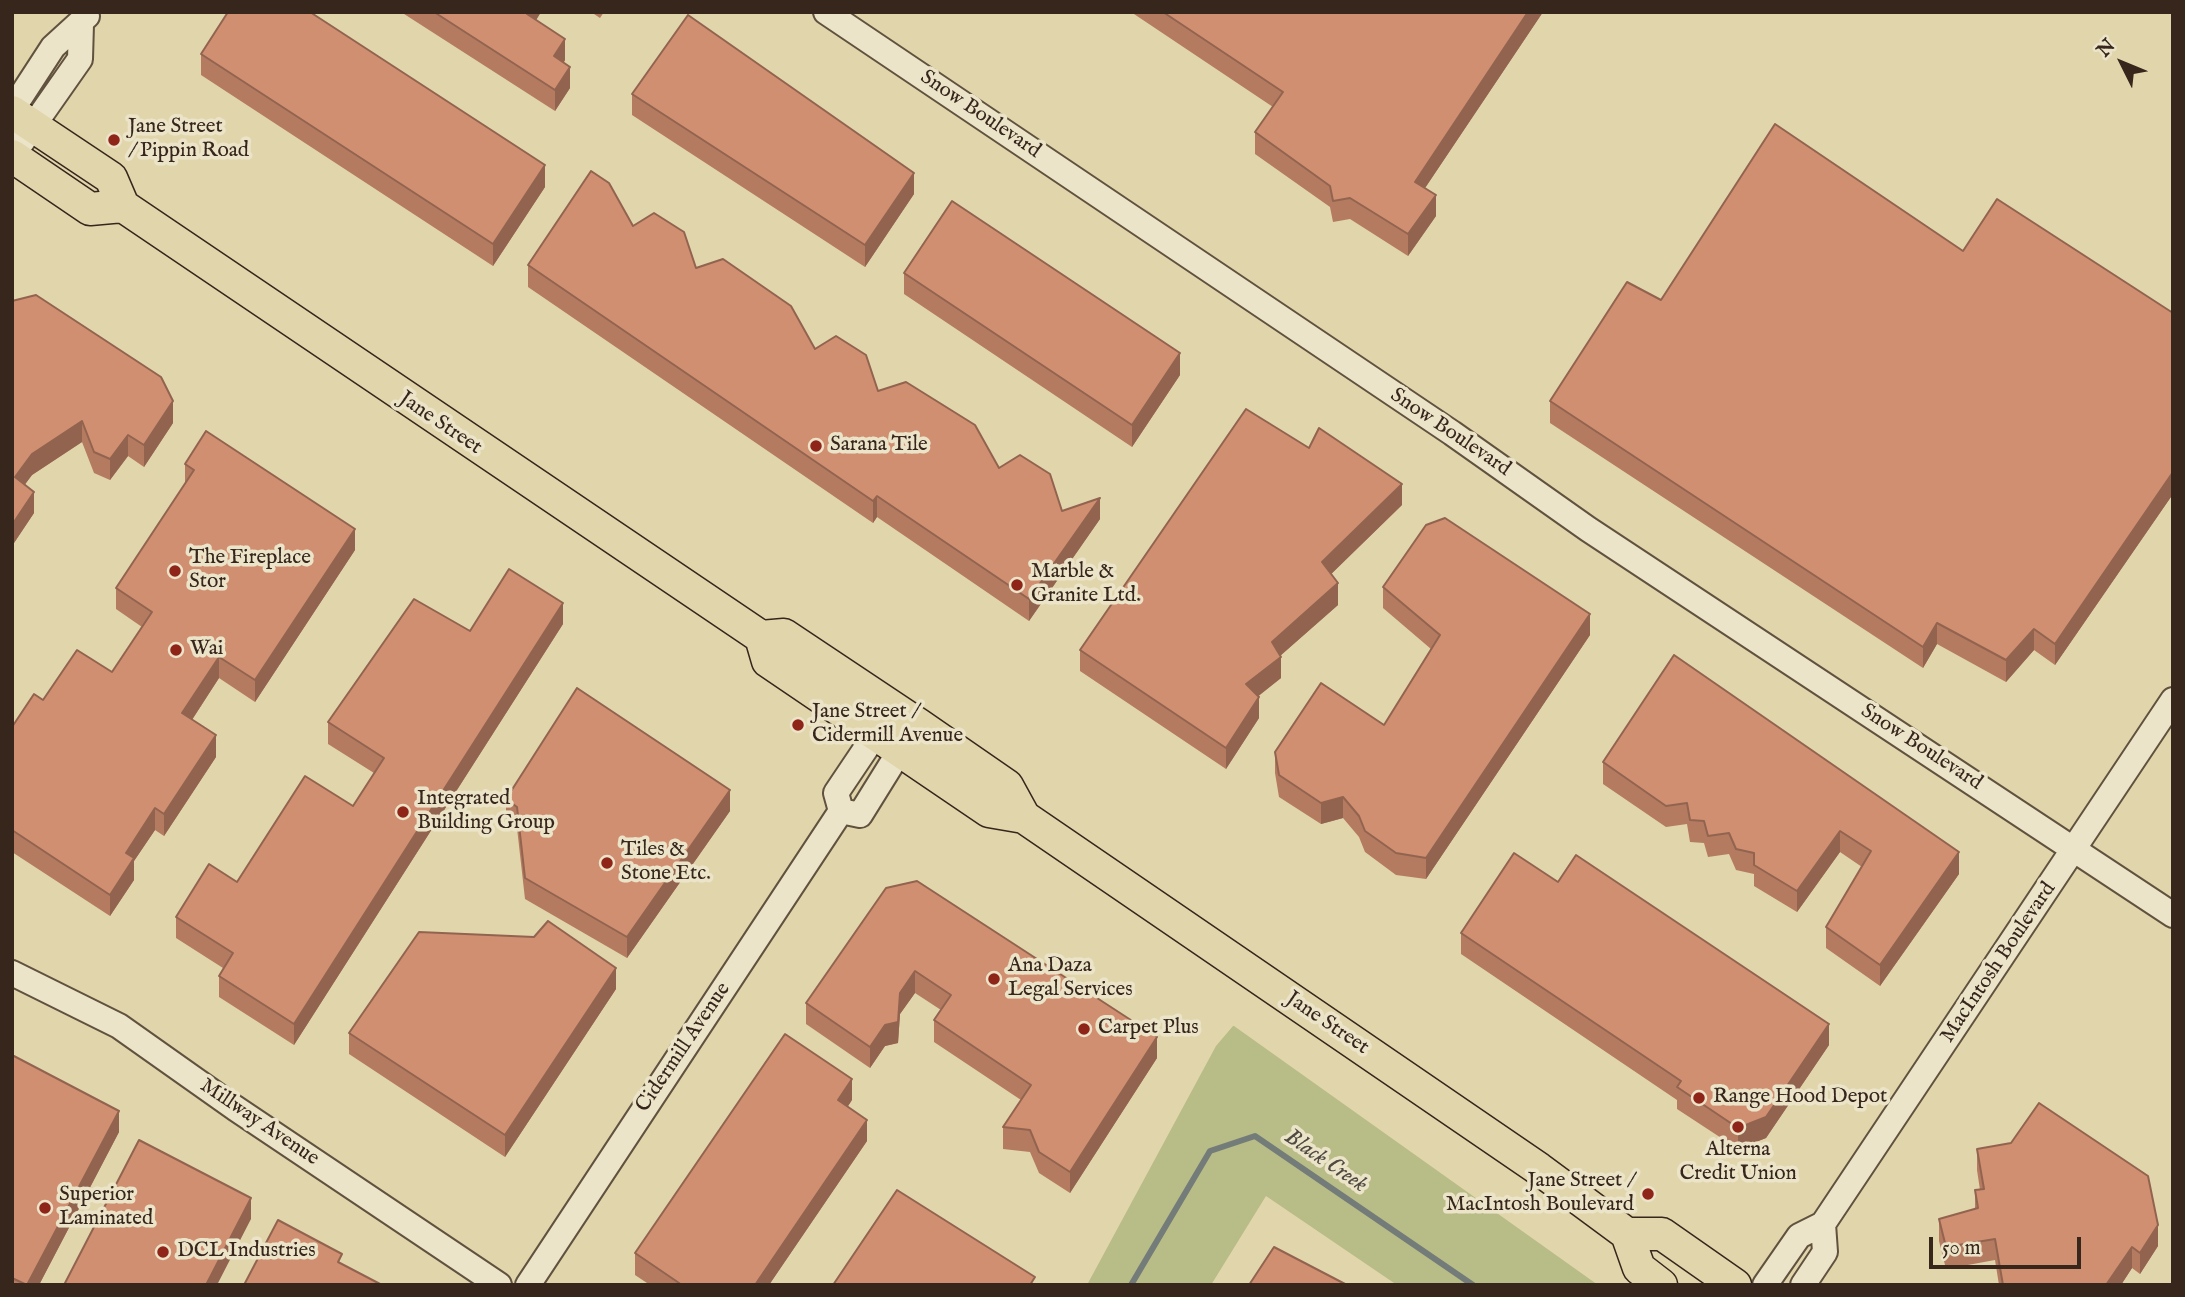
<!DOCTYPE html>
<html>
<head>
<meta charset="utf-8">
<style>
	body { margin:0 }
	#map { position:relative; width:2185px; height:1297px; overflow:hidden; background:#e1d5ac; font-family:"IM FELL English",serif }
	canvas { display:block }
	.frame { position:absolute; inset:0; border:14px solid #36261b; pointer-events:none }
	.north { position:absolute; left:2087px; top:28px; width:70px; height:70px; -webkit-text-stroke:5px #ece4c9; paint-order:stroke; rotate:313deg; font-size:19px; font-weight:700; line-height:28px; text-align:center; color:#36261b }
	.north::after { content:''; display:block; margin:auto; width:24px; height:32px; background:#36261b; clip-path:polygon(50% 0,100% 100%,50% 72%,0 100%) }
	.scale { position:absolute; left:1929px; top:1237px; width:152px; height:32px; box-sizing:border-box; border:4px solid #36261b; border-top:0; padding-left:9px; font-size:21px; line-height:24px; white-space:nowrap; color:#36261b; -webkit-text-stroke:5px #ece4c9; paint-order:stroke }
</style>
</head>
<body>
<div id="map">
<canvas width="2185" height="1297"></canvas>
<div class="frame"></div>
<div class="north">N</div>
<div class="scale">50 m</div>
</div>
<script>
const ctx = document.querySelector('canvas').getContext('2d');
ctx.lineJoin = 'round';
function fill(path, color) {
  ctx.fillStyle = color;
  ctx.fill(path, 'evenodd');
}
function toPath(rows) {
  const path = new Path2D();
  for (const r of rows) {
    path.moveTo(r[0], r[1]);
    for (let i = 2; i < r.length; i += 2) path.lineTo(r[i], r[i + 1]);
  }
  return path;
}
function strokePath(path, color, width, dash) {
  ctx.strokeStyle = color;
  ctx.lineWidth = width;
  ctx.lineCap = dash ? 'butt' : 'round';
  ctx.setLineDash(dash || []);
  ctx.stroke(path);
}
function drawText(font, color, halo, rows, align = 'center') {
  ctx.font = font + ' "IM FELL English",serif';
  ctx.lineWidth = 7;
  ctx.setLineDash([]);
  ctx.textBaseline = 'middle';
  ctx.strokeStyle = halo;
  ctx.fillStyle = color;
  for (const [text, x, y, turn = 0] of rows) {
    ctx.save();
    ctx.translate(x, y);
    ctx.rotate((+turn || 0) * Math.PI / 180);
    ctx.textAlign = isNaN(turn) ? turn : align;
    if (halo) ctx.strokeText(text, 0, 0);
    ctx.fillText(text, 0, 0);
    ctx.restore();
  }
}
fill(toPath([
	[1233,1026,1234,1026,1598,1285,1397,1285,1266,1196,1211,1285,1087,1285,1216,1046]
]), '#b8bc86');
strokePath(toPath([
	[1131,1285,1210,1151,1255,1136,1473,1285]
]), '#737c79', 6);
const minor = toPath([
	[826,12,1452,433,1588,529,2173,915],
	[12,110,53,47,87,16],
	[12,156,80,59,81,24],
	[841,811,860,815,901,749],
	[12,973,119,1026,235,1108,499,1285],
	[528,1285,841,811,836,793,885,720],
	[1765,1285,1799,1236,1823,1224,2173,700],
	[1803,1285,1825,1252,1823,1224]
]);
const major = toPath([
	[12,112,111,178,123,206,761,637,768,661,989,811,1024,817,1539,1169,1627,1234,1639,1268,1661,1285],
	[12,156,90,209,123,206],
	[761,637,784,635,919,725,1007,786,1024,817],
	[1627,1234,1662,1234,1735,1285]
]);
strokePath(minor, '#61523f', 28);
strokePath(major, '#36261b', 35);
strokePath(minor, '#ece4c9', 24);
strokePath(major, '#e1d5ac', 32);
fill(toPath([
	[401,12,541,12,536,20,565,60,564,62,570,88,555,111],
	[591,12,604,12,600,18],
	[1131,12,1543,12,1425,188,1436,216,1408,256,1350,219,1333,222,1330,207,1255,154,1255,132,1273,107],
	[201,54,545,187,493,266,201,75],
	[632,94,914,194,865,267,632,115],
	[633,226,878,391,999,468,1062,511,1100,519,1029,621,877,517,873,523,528,287,528,265],
	[1963,251,2173,313,2173,494,2055,665,2034,650,2006,682,1937,644,1923,668,1550,423,1550,401,1661,300],
	[904,273,1180,375,1132,447,904,294],
	[12,301,173,423,144,467,128,456,110,480,94,473,82,442,32,475,25,484,34,513,12,546],
	[185,464,355,550,255,702,219,678,192,720,216,757,164,836,155,830,134,861,134,880,110,916,12,852,12,727,43,700,112,672,142,627,116,609,116,588,185,484],
	[1402,505,1331,574,1338,605,1280,656,1281,678,1258,696,1259,718,1226,769,1080,671,1080,650],
	[1383,587,1590,635,1426,879,1396,875,1365,852,1359,837,1343,818,1321,824,1279,797,1275,773,1275,752,1384,725,1431,649,1383,608],
	[563,624,294,1045,219,997,219,976,223,968,176,938,176,917,237,882,353,806,374,773,328,744,328,722,470,631],
	[1674,655,1959,874,1880,986,1826,948,1826,927,1862,867,1840,852,1797,912,1754,886,1754,874,1736,870,1729,854,1708,857,1704,843,1690,842,1687,824,1666,827,1603,784,1603,762],
	[506,799,730,811,627,958,525,899,517,828,506,820],
	[1558,882,1829,1045,1766,1138,1738,1149,1677,1109,1677,1100,1461,954,1461,933],
	[886,888,1157,1058,1070,1193,1039,1173,1030,1152,1003,1149,1003,1127,1021,1100,934,1042,934,1020,941,1010,915,993,900,1014,898,1043,885,1046,870,1068,806,1024,806,1003],
	[534,937,616,989,505,1157,349,1054,349,1033],
	[12,1055,119,1132,39,1285,12,1285],
	[852,1100,848,1106,867,1141,769,1285,650,1285,635,1275,635,1253],
	[1977,1149,2158,1246,2140,1274,2132,1268,2121,1285,1999,1285,1995,1260,1946,1269,1939,1241,1939,1219,1975,1210,1975,1190,1980,1190,1977,1170]
]), '#b47b61');
fill(toPath([
	[528,12,541,12,527,35,527,14],
	[1528,12,1543,12,1415,203,1415,182],
	[565,39,565,60,554,78,554,56],
	[570,67,570,88,555,111,555,90],
	[545,165,545,187,493,266,493,244],
	[914,173,914,194,865,267,865,245],
	[1436,195,1436,216,1408,256,1408,234],
	[1180,353,1180,375,1132,447,1132,425],
	[173,401,173,423,144,467,144,445],
	[82,421,82,442,32,475,15,498,15,477,32,454],
	[128,435,128,456,110,480,110,459],
	[2173,472,2173,494,2055,665,2055,644],
	[1402,484,1402,505,1322,583,1322,562],
	[34,492,34,513,12,546,12,525],
	[877,496,877,517,873,523,873,501],
	[1100,498,1100,519,1029,621,1029,599],
	[355,529,355,550,255,702,255,680],
	[1338,583,1338,605,1272,663,1272,642],
	[563,603,563,624,294,1045,294,1024],
	[1590,614,1590,635,1426,879,1426,858],
	[1937,623,1937,644,1923,668,1923,647],
	[2034,629,2034,650,2006,682,2006,660],
	[219,657,219,678,182,735,182,713],
	[1281,657,1281,678,1246,706,1246,684],
	[1259,697,1259,718,1226,769,1226,748],
	[216,735,216,757,164,836,164,814],
	[730,790,730,811,627,958,627,937],
	[1343,797,1343,818,1321,824,1321,803],
	[155,808,155,830,134,861,134,880,110,916,110,895,126,853],
	[1840,831,1840,852,1797,912,1797,891],
	[1959,852,1959,874,1880,986,1880,965],
	[616,968,616,989,505,1157,505,1135],
	[915,971,915,993,900,1014,898,1043,885,1046,870,1068,870,1047,900,993],
	[1829,1024,1829,1045,1766,1138,1738,1149,1738,1128],
	[1157,1037,1157,1058,1070,1193,1070,1172],
	[852,1079,852,1100,838,1121,838,1100],
	[119,1111,119,1132,39,1285,27,1285],
	[867,1120,867,1141,769,1285,755,1285],
	[251,1198,251,1219,217,1285,206,1285],
	[2158,1225,2158,1246,2140,1274,2140,1253],
	[2132,1247,2132,1268,2121,1285,2106,1285]
]), '#92644f');
const building = toPath([
	[228,12,310,12,545,165,493,244,201,54,228,12],
	[434,12,528,12,527,14,565,39,554,56,570,67,555,90,434,12],
	[1163,12,1528,12,1415,182,1436,195,1408,234,1350,198,1333,201,1330,186,1255,132,1283,92,1163,12],
	[688,15,914,173,865,245,632,94,688,15],
	[1775,124,1963,251,1997,199,2173,313,2173,472,2055,644,2034,629,2006,660,1937,623,1923,647,1550,401,1627,282,1661,300,1775,124],
	[591,171,609,183,633,226,654,213,684,232,696,268,723,259,791,306,815,349,836,336,866,355,878,391,906,382,975,425,999,468,1020,455,1050,474,1062,511,1100,498,1029,599,877,496,873,501,528,265,591,171],
	[952,201,1180,353,1132,425,904,273,952,201],
	[36,295,161,377,173,401,144,445,128,435,110,459,94,452,82,421,32,454,15,477,34,492,12,525,12,301,36,295],
	[1246,409,1309,448,1319,428,1402,484,1322,562,1338,583,1272,642,1281,657,1246,684,1259,697,1226,748,1080,650,1246,409],
	[206,431,355,529,255,680,219,657,182,713,216,735,164,814,155,808,126,853,134,858,110,895,12,830,12,727,34,694,43,700,77,650,112,672,152,612,116,588,194,470,185,464,206,431],
	[1445,518,1590,614,1426,858,1396,853,1365,831,1359,816,1343,797,1321,803,1279,775,1275,752,1321,683,1384,725,1440,635,1383,587,1426,525,1445,518],
	[509,569,563,603,294,1024,219,976,233,953,176,917,209,864,237,882,305,776,353,806,384,758,328,722,414,599,470,631,509,569],
	[1674,655,1959,852,1880,965,1826,927,1871,851,1840,831,1797,891,1754,865,1754,853,1736,849,1729,833,1708,836,1704,821,1690,820,1687,803,1666,806,1603,762,1674,655],
	[577,688,730,790,627,937,525,878,517,807,506,799,577,688],
	[1514,853,1558,882,1576,855,1829,1024,1766,1117,1738,1128,1677,1087,1681,1081,1461,933,1514,853],
	[917,881,1157,1037,1070,1172,1039,1152,1030,1130,1003,1127,1031,1085,934,1020,951,995,915,971,900,993,898,1022,885,1025,870,1047,806,1003,886,888,917,881],
	[548,921,616,968,505,1135,349,1033,419,932,534,937,548,921],
	[785,1034,852,1079,838,1100,867,1120,755,1285,682,1285,635,1253,785,1034],
	[12,1055,119,1111,27,1285,12,1278,12,1055],
	[2039,1103,2148,1176,2158,1225,2140,1253,2132,1247,2106,1285,2003,1285,1995,1239,1946,1247,1939,1219,1978,1208,1975,1190,1984,1189,1977,1149,2011,1143,2039,1103],
	[139,1140,251,1198,206,1285,64,1285,139,1140],
	[897,1190,1035,1277,1030,1285,833,1285,897,1190],
	[278,1220,342,1254,338,1262,382,1285,244,1285,278,1220],
	[1274,1247,1347,1285,1249,1285,1274,1247]
]);
fill(building, '#d18f71');
strokePath(building, '#92644f', 2);
for (const [x, y, r, color] of [
	[114,140,7,"#8f2418"],
	[816,446,7,"#8f2418"],
	[175,571,7,"#8f2418"],
	[1017,585,7,"#8f2418"],
	[176,650,7,"#8f2418"],
	[798,725,7,"#8f2418"],
	[403,812,7,"#8f2418"],
	[607,863,7,"#8f2418"],
	[994,979,7,"#8f2418"],
	[1084,1029,7,"#8f2418"],
	[1699,1098,7,"#8f2418"],
	[1738,1127,7,"#8f2418"],
	[1648,1194,7,"#8f2418"],
	[45,1208,7,"#8f2418"],
	[163,1252,7,"#8f2418"]
]) {
  const dot = new Path2D();
  dot.arc(x, y, r, 0, 2 * Math.PI);
  ctx.fillStyle = color;
  ctx.fill(dot);
  strokePath(dot, '#ece4c9', 2.5);
}
drawText('21px', '#36261b', '#ece4c9', [
	["Snow Boulevard",980,115,34],
	["Jane Street",440,424,34],
	["Snow Boulevard",1450,433,34],
	["Snow Boulevard",1921,748,33],
	["MacIntosh Boulevard",1999,963,-56],
	["Jane Street",1327,1024,34],
	["Cidermill Avenue",684,1048,-56],
	["Millway Avenue",259,1123,34]
]);
drawText('21px', '#36261b', '#ece4c9', [
	["Jane Street",128,128],
	["/ Pippin Road",128,152],
	["Sarana Tile",830,446],
	["The Fireplace",189,559],
	["Stor",189,583],
	["Marble &",1031,573],
	["Granite Ltd.",1031,597],
	["Wai",190,650],
	["Jane Street /",812,713],
	["Cidermill Avenue",812,737],
	["Integrated",417,800],
	["Building Group",417,824],
	["Tiles &",621,851],
	["Stone Etc.",621,875],
	["Ana Daza",1008,967],
	["Legal Services",1008,991],
	["Carpet Plus",1098,1029],
	["Range Hood Depot",1713,1098],
	["Alterna",1738,1151,"center"],
	["Credit Union",1738,1175,"center"],
	["Jane Street /",1634,1182,"right"],
	["MacIntosh Boulevard",1634,1206,"right"],
	["Superior",59,1196],
	["Laminated",59,1220],
	["DCL Industries",177,1252]
], 'left');
drawText('italic 23px', '#4f4a42', '#ece4c9', [
	["Black Creek",1325,1162,34]
]);
</script>
</body>
</html>
